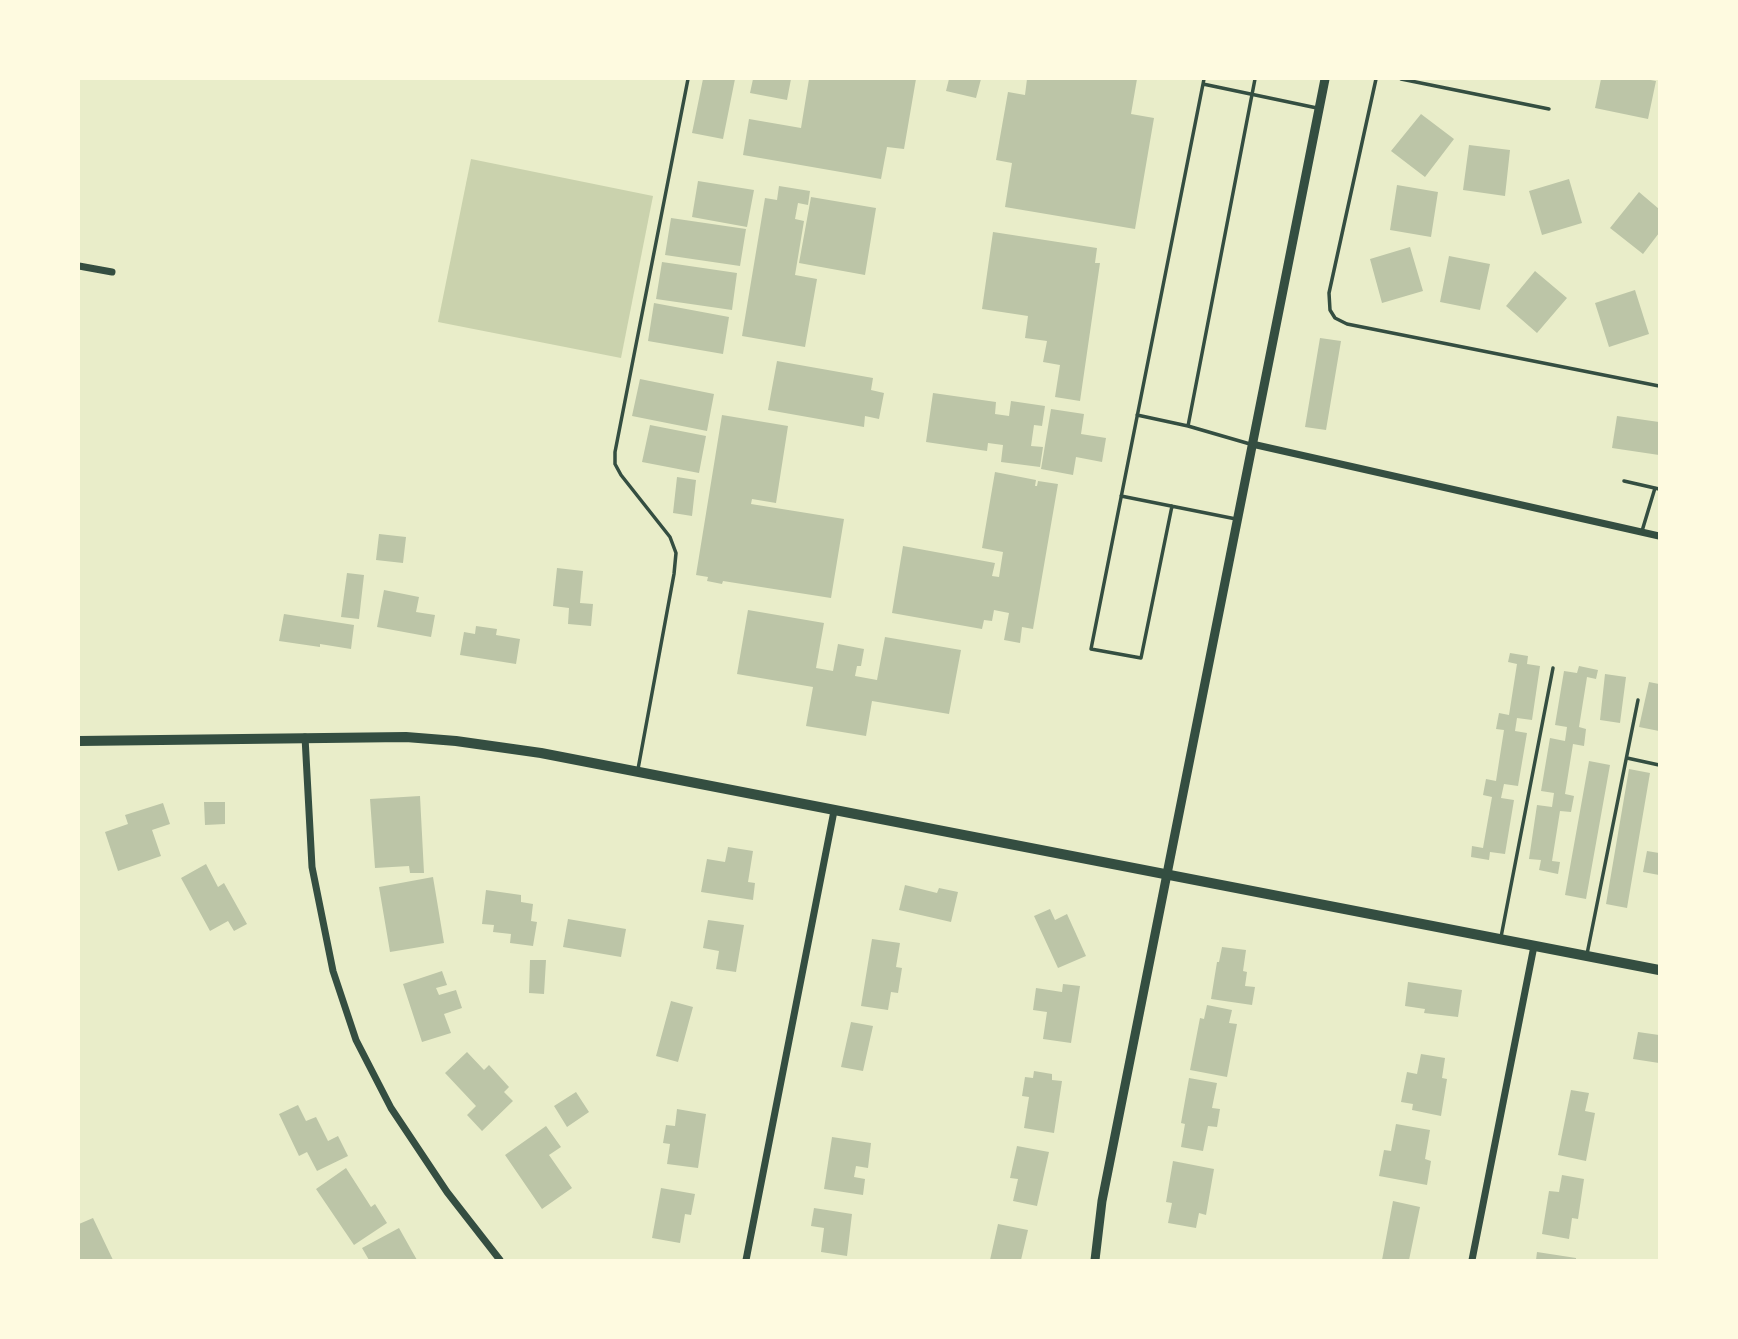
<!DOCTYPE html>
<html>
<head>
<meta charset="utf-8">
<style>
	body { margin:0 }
	#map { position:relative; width:1738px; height:1339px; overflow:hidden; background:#e9edc9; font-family:"Archivo Narrow",sans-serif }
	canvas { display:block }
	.frame { position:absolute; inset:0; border:80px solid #fefae0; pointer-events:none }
</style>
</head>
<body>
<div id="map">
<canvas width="1738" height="1339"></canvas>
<div class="frame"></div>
</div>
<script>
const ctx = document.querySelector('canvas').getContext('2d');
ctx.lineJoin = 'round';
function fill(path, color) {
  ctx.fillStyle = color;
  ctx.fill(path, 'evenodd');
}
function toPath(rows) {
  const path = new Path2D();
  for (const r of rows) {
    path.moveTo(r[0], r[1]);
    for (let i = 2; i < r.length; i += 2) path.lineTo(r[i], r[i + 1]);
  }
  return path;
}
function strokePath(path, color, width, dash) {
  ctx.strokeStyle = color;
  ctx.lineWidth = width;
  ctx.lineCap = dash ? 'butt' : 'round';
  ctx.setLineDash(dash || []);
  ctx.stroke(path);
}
fill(toPath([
	[471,159,653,196,621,358,438,322]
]), '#cad2ad');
fill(toPath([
	[703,79,735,79,723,139,692,133],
	[753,79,791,79,787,100,750,93],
	[809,79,916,79,904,149,887,147,881,179,743,155,749,119,801,128],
	[949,79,981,79,976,98,946,91],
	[1027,79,1137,79,1131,114,1154,118,1135,229,1005,207,1012,163,996,160,1008,92,1025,95],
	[1601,79,1645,79,1656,81,1648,119,1595,108],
	[1421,114,1454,139,1425,177,1391,151],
	[1469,145,1510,150,1505,196,1463,190],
	[1569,179,1582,223,1542,235,1529,191],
	[698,181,754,190,747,227,692,217],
	[1397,185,1438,192,1431,237,1390,230],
	[779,186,810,191,808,205,798,203,795,219,804,221,795,275,817,279,805,347,742,336,765,198,777,200],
	[1639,192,1659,209,1659,233,1643,254,1610,228],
	[811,197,876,208,865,275,799,263],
	[671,218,746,229,740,266,665,255],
	[993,232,1097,248,1095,263,1100,263,1080,401,1055,397,1060,365,1043,362,1047,341,1025,338,1028,316,982,309],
	[1410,247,1423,291,1382,303,1370,259],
	[1449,256,1490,264,1480,310,1440,302],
	[662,262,737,273,732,310,656,299],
	[1535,271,1567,298,1537,333,1506,306],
	[1635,290,1649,334,1609,347,1595,303],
	[654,303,729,317,723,354,648,341],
	[1320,338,1341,341,1326,430,1305,427],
	[777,361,873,378,871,390,884,393,879,419,865,416,864,427,768,410],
	[640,379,714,394,707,431,632,416],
	[933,393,996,402,995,414,1009,416,1011,401,1045,406,1042,426,1034,425,1031,446,1043,447,1040,467,1001,462,1003,445,988,443,987,451,926,442],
	[1051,409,1084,414,1081,434,1106,438,1102,462,1076,457,1073,475,1041,469],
	[722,415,788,426,776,503,752,499,751,504,844,519,831,598,723,581,722,584,707,581,708,577,696,575],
	[1617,416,1659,422,1659,455,1612,448],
	[650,425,706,436,699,473,642,462],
	[995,472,1036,480,1035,486,1037,486,1038,481,1058,484,1033,629,1022,627,1020,643,1004,640,1009,613,994,610,992,621,984,620,982,629,892,613,903,546,995,563,992,576,999,577,1003,552,982,548],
	[677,477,696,480,692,516,673,513],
	[379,534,406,537,403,563,376,560],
	[557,568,583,571,580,603,593,604,591,626,568,624,569,608,553,606],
	[347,573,364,575,359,619,341,617],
	[384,590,419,597,416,612,435,615,431,637,377,627],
	[748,610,824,623,816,668,833,671,838,644,864,649,861,666,857,666,855,676,877,680,885,637,961,650,949,714,872,701,866,736,806,726,813,687,737,674],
	[284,614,354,625,351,649,320,644,320,647,279,641],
	[476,626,497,629,496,635,520,639,516,664,460,655,464,632,475,634],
	[1510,653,1528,656,1527,664,1540,666,1532,720,1517,718,1515,731,1527,733,1518,786,1504,784,1501,798,1514,800,1505,854,1490,852,1489,860,1471,857,1472,846,1483,848,1492,797,1483,795,1486,779,1496,781,1504,730,1496,729,1499,713,1509,715,1517,664,1508,662],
	[1579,666,1598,670,1596,679,1587,677,1579,727,1586,729,1584,746,1573,744,1565,794,1574,796,1571,812,1560,811,1552,861,1560,862,1558,874,1539,870,1541,860,1529,859,1537,805,1552,807,1554,793,1541,791,1550,738,1565,741,1567,727,1555,725,1564,671,1577,673],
	[1605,674,1626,677,1620,723,1600,720],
	[1649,682,1659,684,1659,731,1639,727],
	[1589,761,1610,765,1586,899,1565,895],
	[1629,769,1650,773,1627,908,1606,904],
	[420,796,424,873,410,873,409,866,375,868,370,799],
	[204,802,225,802,225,824,205,825],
	[163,803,170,824,152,830,161,856,118,871,105,832,128,824,125,815],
	[728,847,753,851,748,882,755,883,753,900,701,892,707,859,725,862],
	[1647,851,1659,853,1659,875,1643,872],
	[206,864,218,887,224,883,247,924,234,931,228,921,210,931,181,878],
	[433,877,444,943,390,952,379,887],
	[905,885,937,893,939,888,958,892,951,922,899,910],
	[486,890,521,895,521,902,533,904,531,921,537,922,533,946,510,943,511,934,493,932,494,925,482,924],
	[1050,909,1055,920,1067,914,1086,956,1058,968,1034,916],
	[568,919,626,929,621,957,563,947],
	[708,920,744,925,736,972,716,969,719,951,703,948],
	[872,939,900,943,896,967,902,968,898,993,891,992,888,1010,861,1006],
	[1222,947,1246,950,1243,971,1247,972,1245,986,1255,987,1252,1005,1211,999,1217,962,1219,962],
	[530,960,546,960,544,994,529,993],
	[442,971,447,985,436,988,439,995,456,990,462,1008,444,1014,451,1033,422,1042,403,984],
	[1408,982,1462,990,1458,1017,1424,1013,1425,1009,1405,1006],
	[1063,984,1080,986,1071,1043,1043,1039,1047,1012,1033,1010,1036,988,1062,992],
	[671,1001,693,1007,678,1062,656,1056],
	[1207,1005,1232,1010,1229,1023,1237,1024,1227,1077,1190,1070,1200,1018,1204,1019],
	[851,1022,873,1026,863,1071,841,1067],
	[1638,1032,1659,1035,1659,1063,1633,1059],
	[467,1052,484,1070,489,1065,509,1087,504,1092,513,1101,482,1131,467,1115,476,1106,445,1073],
	[1421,1054,1445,1058,1442,1078,1447,1079,1441,1116,1412,1110,1413,1104,1401,1102,1407,1072,1417,1074],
	[1034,1071,1052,1074,1052,1080,1062,1081,1054,1133,1024,1128,1029,1097,1022,1096,1025,1077,1033,1078],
	[1189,1078,1217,1083,1212,1108,1220,1109,1217,1127,1208,1126,1203,1151,1181,1147,1185,1124,1181,1123],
	[1571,1090,1589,1093,1585,1111,1595,1113,1586,1161,1558,1155],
	[576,1092,589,1112,567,1127,554,1106],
	[298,1105,306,1121,316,1117,328,1141,338,1136,348,1156,317,1171,307,1152,299,1156,279,1114],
	[677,1109,706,1114,698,1168,667,1164,670,1144,663,1143,666,1125,675,1126],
	[1396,1124,1430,1130,1425,1159,1431,1161,1427,1185,1379,1176,1384,1150,1391,1151],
	[546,1126,561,1147,549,1155,572,1188,542,1209,505,1155],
	[832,1137,871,1143,868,1168,856,1166,854,1177,865,1179,863,1195,824,1189],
	[1017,1146,1049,1152,1037,1206,1013,1201,1018,1179,1010,1178],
	[1173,1161,1214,1169,1206,1215,1199,1213,1196,1228,1168,1223,1172,1203,1166,1202],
	[346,1168,371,1207,375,1204,387,1223,354,1245,316,1189],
	[1562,1175,1584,1179,1578,1219,1572,1218,1569,1239,1542,1234,1549,1191,1559,1192],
	[661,1188,695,1194,691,1215,685,1214,680,1243,652,1238],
	[1393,1201,1420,1207,1409,1260,1382,1260],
	[814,1208,852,1214,847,1256,821,1252,824,1228,811,1226],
	[93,1218,113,1260,79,1260,79,1224],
	[998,1224,1028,1230,1021,1260,990,1260],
	[399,1228,417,1260,369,1260,362,1248],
	[1537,1252,1576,1258,1576,1260,1536,1260]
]), '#bcc5a7');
strokePath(toPath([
	[1376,79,1329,293,1330,310,1335,318,1347,324,1659,386],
	[1401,79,1549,109],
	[1203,84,1317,108],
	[1137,415,1188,426,1250,444],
	[1188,426,1255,79],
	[1624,481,1659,489],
	[1121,496,1236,519],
	[1172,506,1141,658,1091,649,1204,79],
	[1642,531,1655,488],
	[1627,758,1659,765],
	[638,769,674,574,676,553,670,537,621,475,615,464,615,452,688,79],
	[1501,937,1553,668],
	[1587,954,1638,700]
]), '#344e41', 3.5);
strokePath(toPath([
	[79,266,112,272],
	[1252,444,1659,536],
	[305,737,312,867,333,971,356,1040,391,1108,447,1192,500,1260],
	[746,1260,834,811],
	[1472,1260,1534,946]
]), '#344e41', 7);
strokePath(toPath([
	[1095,1260,1102,1201,1325,79]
]), '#344e41', 9);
strokePath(toPath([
	[79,741,406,737,456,741,541,753,1659,970]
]), '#344e41', 10);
</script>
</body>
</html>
